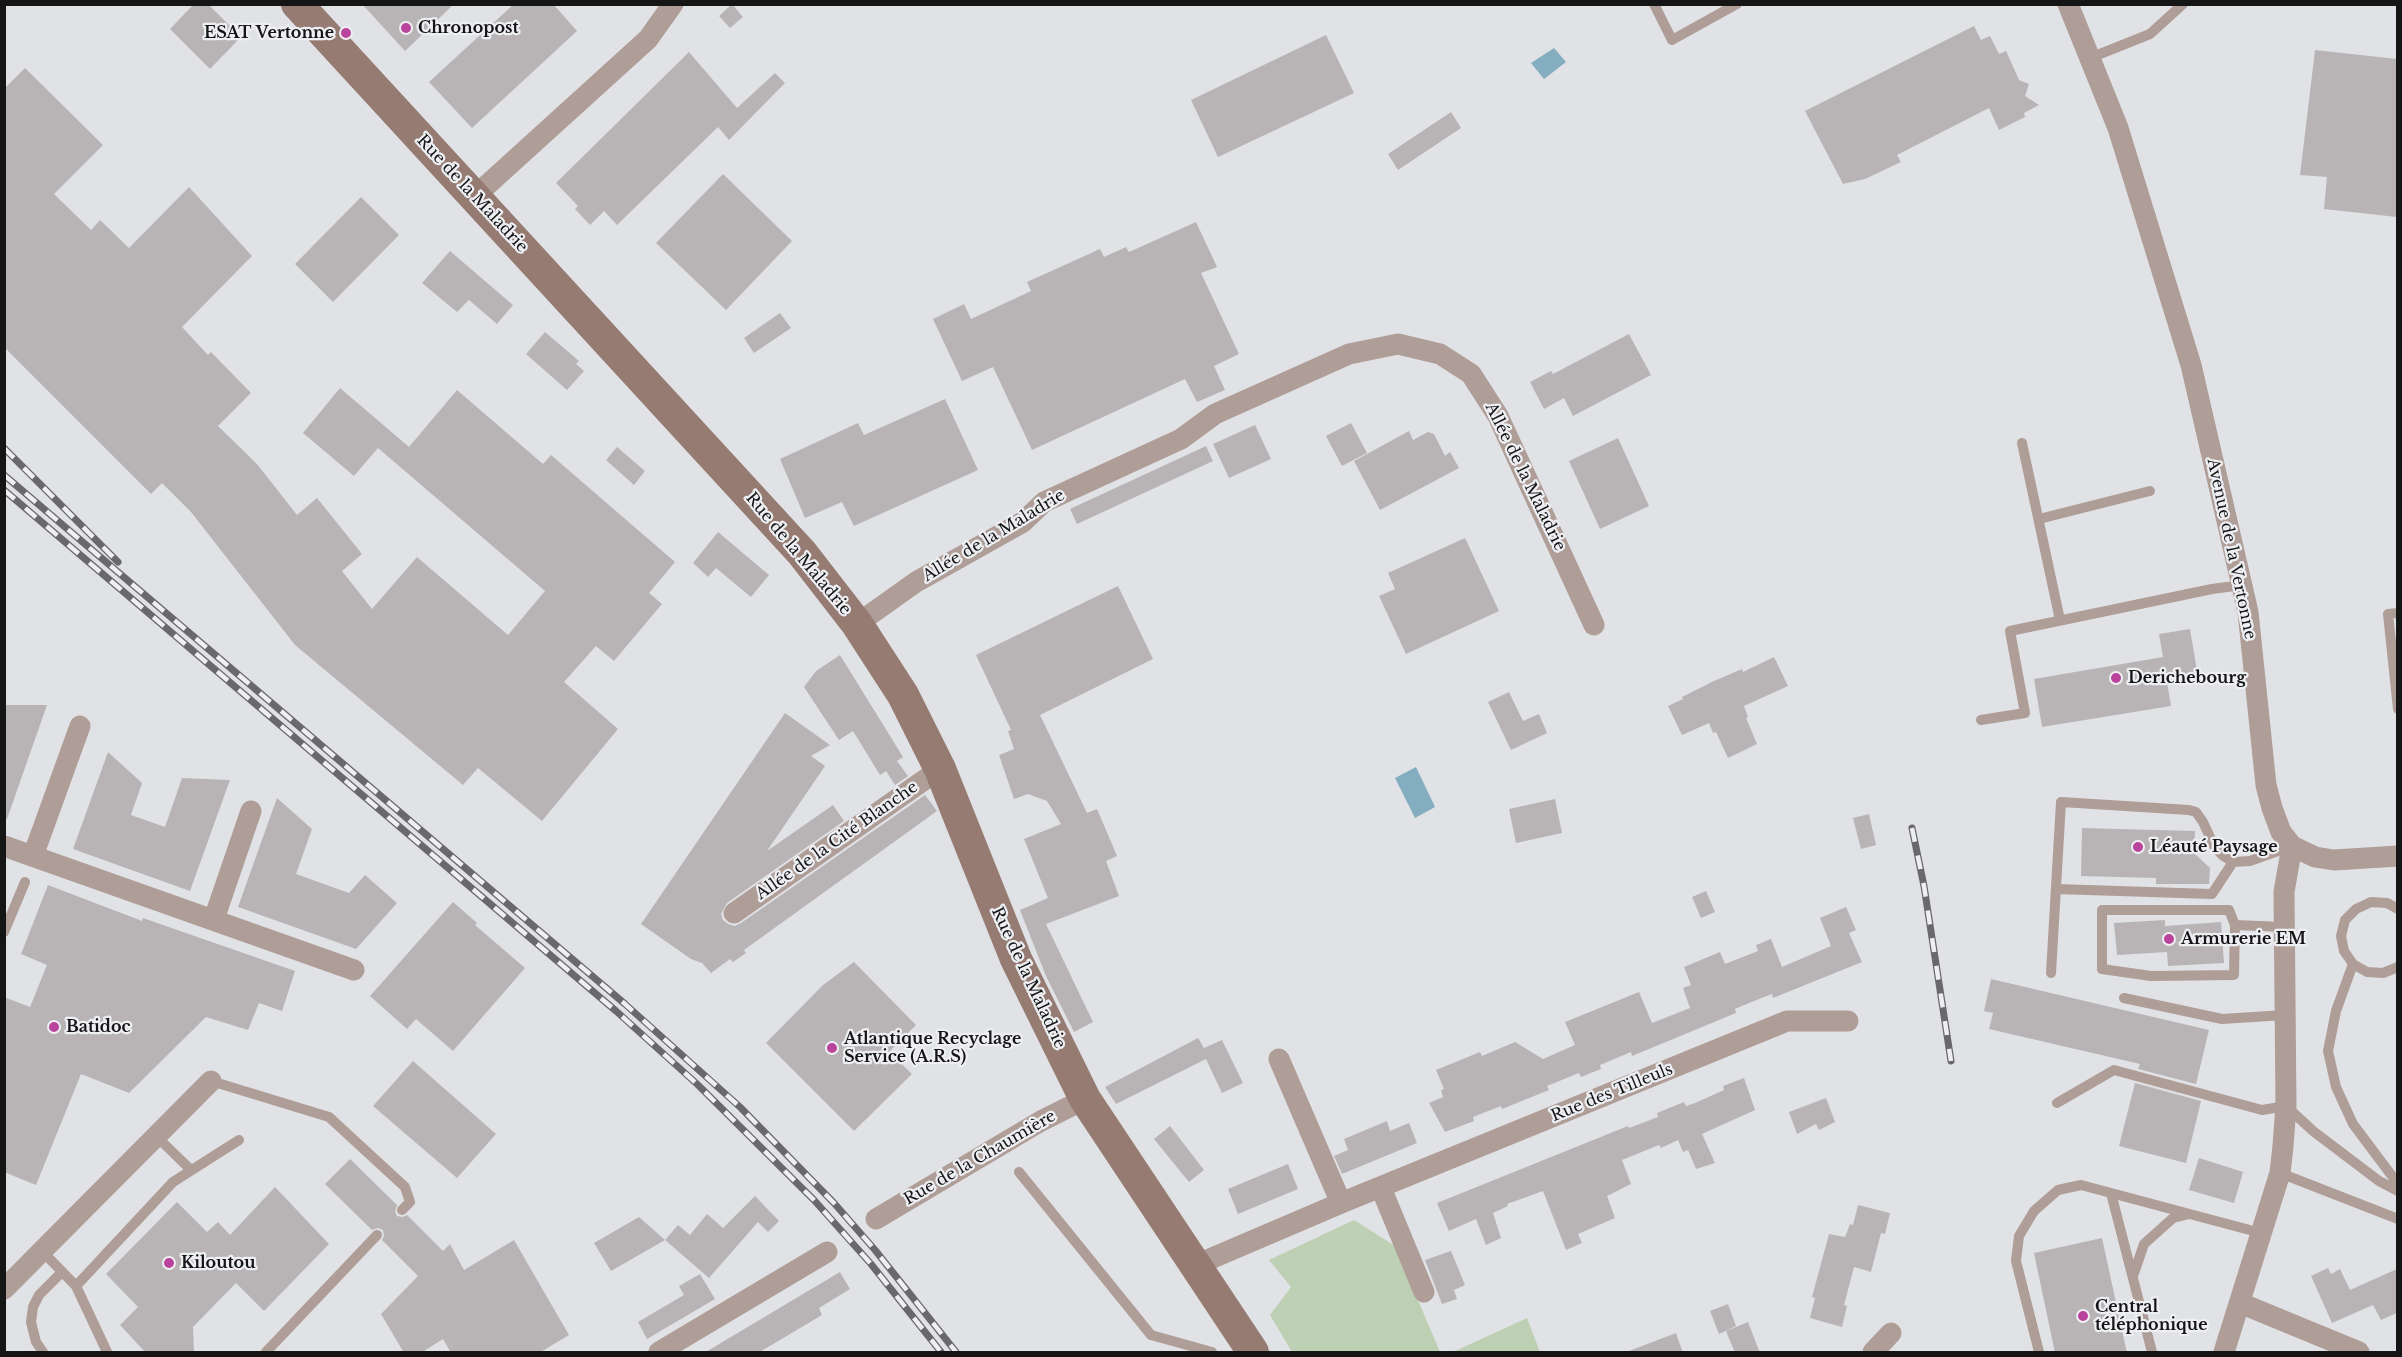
<!DOCTYPE html>
<html>
<head>
<meta charset="utf-8">
<style>
	body { margin:0 }
	#map { position:relative; width:2402px; height:1357px; overflow:hidden; background:#e1e2e5; font-family:"Libre Baskerville",serif }
	canvas { display:block }
	.frame { position:absolute; inset:0; border:6px solid #151516; pointer-events:none }
</style>
</head>
<body>
<div id="map">
<canvas width="2402" height="1357"></canvas>
<div class="frame"></div>
</div>
<script>
const ctx = document.querySelector('canvas').getContext('2d');
ctx.lineJoin = 'round';
function fill(path, color) {
  ctx.fillStyle = color;
  ctx.fill(path, 'evenodd');
}
function toPath(rows) {
  const path = new Path2D();
  for (const r of rows) {
    path.moveTo(r[0], r[1]);
    for (let i = 2; i < r.length; i += 2) path.lineTo(r[i], r[i + 1]);
  }
  return path;
}
function strokePath(path, color, width, dash) {
  ctx.strokeStyle = color;
  ctx.lineWidth = width;
  ctx.lineCap = dash ? 'butt' : 'round';
  ctx.setLineDash(dash || []);
  ctx.stroke(path);
}
function drawText(font, color, halo, rows, align = 'center') {
  ctx.font = font + ' "Libre Baskerville",serif';
  ctx.lineWidth = 4.5;
  ctx.setLineDash([]);
  ctx.textBaseline = 'middle';
  ctx.strokeStyle = halo;
  ctx.fillStyle = color;
  for (const [text, x, y, turn = 0] of rows) {
    ctx.save();
    ctx.translate(x, y);
    ctx.rotate((+turn || 0) * Math.PI / 180);
    ctx.textAlign = isNaN(turn) ? turn : align;
    if (halo) ctx.strokeText(text, 0, 0);
    ctx.fillText(text, 0, 0);
    ctx.restore();
  }
}
fill(toPath([
	[1354,1220,1395,1246,1440,1352,1292,1352,1270,1315,1291,1287,1269,1260],
	[1527,1318,1540,1352,1453,1352]
]), '#bed0b3');
fill(toPath([
	[1554,48,1566,62,1544,79,1531,63],
	[1416,767,1435,807,1415,818,1395,778]
]), '#84adc0');
fill(toPath([
	[194,4,208,4,241,37,210,69,170,29],
	[362,4,454,4,405,51],
	[514,4,553,4,577,31,472,128,429,82],
	[732,4,743,17,730,28,719,16],
	[1974,26,1981,40,1990,36,1999,54,2006,51,2019,80,2029,84,2025,96,2039,105,2024,113,2025,117,1999,130,1989,108,1897,155,1901,162,1865,179,1843,184,1805,111],
	[1326,35,1354,93,1218,157,1191,100],
	[2315,50,2397,59,2397,217,2324,209,2327,177,2300,175],
	[689,52,737,108,775,73,785,83,729,140,718,127,617,225,604,211,590,225,575,209,578,206,556,183],
	[25,68,103,145,54,194,91,230,100,220,129,248,189,187,252,256,182,327,208,355,211,352,251,393,218,426,257,464,297,515,317,498,362,554,342,571,372,609,417,557,508,635,545,591,378,448,354,476,303,433,340,388,409,447,457,390,543,464,551,455,675,562,649,593,662,604,614,661,596,646,564,682,618,729,542,821,478,768,463,785,295,645,191,512,162,483,151,494,4,347,4,89],
	[1451,112,1461,128,1398,170,1388,154],
	[723,174,792,241,726,310,656,243],
	[361,197,399,235,333,302,295,264],
	[1196,222,1217,267,1201,273,1239,354,1214,366,1225,390,1197,402,1185,379,1032,450,993,367,962,381,933,319,964,304,971,319,1031,291,1027,282,1100,249,1104,257,1126,247,1129,252],
	[450,251,513,305,497,324,469,300,457,312,422,283],
	[780,313,791,328,754,353,744,338],
	[545,332,579,361,576,364,584,371,567,390,526,354],
	[1629,334,1651,375,1573,416,1564,398,1544,409,1530,382,1551,371,1553,374],
	[945,399,978,470,854,526,842,502,805,518,780,459,858,423,864,435],
	[1351,423,1367,453,1342,466,1326,436],
	[1255,425,1271,459,1229,478,1213,444],
	[1409,431,1413,440,1428,432,1434,434,1445,456,1450,452,1459,468,1380,510,1354,461],
	[1618,438,1649,506,1600,529,1569,461],
	[1206,446,1213,461,1077,524,1070,509],
	[617,447,645,471,634,485,606,460],
	[718,532,769,575,751,597,716,568,708,577,693,563],
	[1465,538,1499,611,1406,654,1379,596,1395,589,1388,573],
	[1118,586,1153,659,1040,715,1087,813,1097,809,1117,856,1106,861,1119,896,1046,924,1093,1022,1074,1032,1046,976,1020,910,1048,898,1024,839,1061,824,1047,801,1028,794,1014,799,999,755,1014,749,1008,731,1011,730,976,655],
	[2190,629,2198,677,2167,682,2171,706,2042,727,2034,679,2163,657,2159,634],
	[840,655,903,757,897,761,908,776,895,785,886,771,880,775,853,731,839,740,804,687,816,671],
	[1774,657,1788,686,1744,706,1748,717,1746,718,1757,744,1728,758,1716,732,1713,733,1709,723,1682,735,1668,706,1683,699,1682,697,1714,681,1742,669,1743,672],
	[1509,692,1523,721,1539,714,1547,733,1511,750,1488,702],
	[4,705,47,705,7,819,4,818],
	[785,713,830,745,811,756,825,766,767,851,833,805,844,821,727,903,721,914,723,920,728,924,735,926,741,923,925,795,937,811,744,950,746,953,733,962,730,959,711,973,702,963,691,959,641,924],
	[108,752,142,783,131,815,165,827,182,778,230,780,190,891,73,849],
	[277,798,312,829,296,874,349,893,365,875,397,903,356,949,238,907],
	[1555,799,1562,833,1516,843,1509,809],
	[1869,814,1876,845,1861,849,1853,818],
	[2082,828,2195,831,2194,853,2210,868,2209,884,2156,884,2156,878,2081,876],
	[48,885,142,921,143,918,295,971,282,1011,259,1003,248,1030,206,1017,129,1093,81,1074,36,1185,4,1172,4,997,30,1007,47,965,21,954],
	[1706,891,1715,912,1701,918,1692,897],
	[453,902,477,923,475,925,525,968,453,1051,416,1019,407,1029,370,996],
	[1846,907,1856,930,1849,933,1862,962,1773,998,1772,994,1749,1003,1735,1009,1736,1013,1632,1056,1631,1052,1600,1065,1601,1069,1581,1077,1579,1073,1547,1086,1549,1090,1502,1109,1501,1106,1473,1117,1474,1121,1445,1132,1429,1103,1443,1097,1441,1090,1444,1089,1436,1070,1480,1052,1482,1056,1515,1042,1543,1059,1575,1045,1565,1022,1639,992,1652,1023,1690,1008,1683,988,1691,985,1684,967,1720,952,1725,964,1758,951,1756,945,1771,939,1782,967,1831,946,1820,918],
	[2165,920,2165,926,2221,922,2224,963,2168,966,2167,952,2117,955,2114,923],
	[854,962,916,1025,889,1052,912,1074,854,1131,766,1043,823,985],
	[1991,979,2209,1030,2196,1084,2138,1069,2140,1064,1989,1029,1993,1013,1984,1011],
	[1198,1038,1204,1048,1222,1040,1243,1083,1222,1093,1206,1059,1116,1104,1105,1087],
	[413,1061,496,1134,457,1178,373,1106],
	[1744,1078,1755,1110,1702,1134,1715,1163,1696,1169,1688,1150,1683,1152,1678,1140,1661,1148,1659,1145,1622,1160,1631,1184,1607,1196,1615,1218,1578,1234,1582,1243,1566,1250,1543,1191,1507,1204,1508,1206,1493,1213,1501,1238,1486,1245,1476,1219,1449,1231,1437,1203,1628,1126,1629,1128,1658,1117,1657,1113,1684,1102,1686,1106,1695,1103,1724,1090,1723,1086],
	[2135,1083,2201,1101,2186,1163,2119,1146],
	[1826,1098,1835,1122,1819,1130,1816,1124,1797,1134,1789,1112],
	[1387,1121,1390,1131,1409,1123,1417,1143,1342,1174,1334,1156,1348,1150,1344,1139],
	[1170,1126,1204,1170,1189,1182,1154,1139],
	[2199,1158,2243,1172,2234,1203,2189,1190],
	[350,1159,397,1205,395,1211,397,1216,403,1217,407,1215,443,1251,450,1244,464,1270,514,1240,569,1335,539,1353,451,1353,443,1339,421,1353,404,1353,381,1314,418,1276,382,1240,384,1236,383,1230,378,1228,372,1230,325,1184],
	[1288,1164,1298,1189,1238,1214,1228,1189],
	[275,1187,329,1244,264,1311,236,1283,193,1327,194,1353,146,1353,120,1325,138,1307,106,1274,177,1202,207,1232,218,1222,230,1235],
	[755,1196,779,1221,768,1232,758,1222,709,1278,665,1240,678,1225,690,1235,707,1214,723,1228],
	[1858,1205,1890,1213,1885,1234,1881,1233,1871,1272,1854,1267,1844,1305,1847,1306,1842,1327,1810,1318,1815,1298,1812,1297,1829,1234,1845,1237,1850,1224,1853,1225],
	[639,1217,665,1240,611,1271,594,1243],
	[2102,1238,2127,1353,2055,1353,2034,1253],
	[1451,1251,1465,1285,1454,1290,1457,1299,1442,1304,1425,1260],
	[2328,1268,2331,1274,2340,1269,2350,1290,2397,1269,2397,1313,2381,1320,2373,1305,2332,1323,2311,1276],
	[840,1272,850,1289,819,1308,822,1315,758,1353,704,1353],
	[700,1274,715,1299,647,1339,638,1322,684,1295,679,1286],
	[1728,1304,1736,1326,1719,1334,1710,1311],
	[1748,1322,1760,1353,1735,1353,1726,1331],
	[1676,1333,1683,1353,1629,1353,1629,1351]
]), '#b8b4b6');
strokePath(toPath([
	[1654,4,1672,40,1737,4],
	[2090,58,2150,34,2183,4],
	[2022,443,2060,620],
	[2039,519,2150,491],
	[2398,613,2388,614,2398,709],
	[1981,720,2025,713,2010,631,2212,589,2242,585],
	[2056,889,2212,894,2233,862],
	[2398,909,2387,903,2371,902,2356,909,2345,920,2341,936,2344,951,2353,964,2367,972,2383,973,2398,967],
	[2235,925,2229,910,2102,910,2102,969,2151,976,2234,975,2235,925,2284,927],
	[4,932,25,882],
	[2353,964,2336,1011,2328,1051,2336,1087,2353,1124,2398,1184],
	[2051,973,2061,802,2189,810,2196,812,2203,822,2214,846,2222,855,2233,862,2250,861,2292,846],
	[2124,998,2222,1019,2285,1015],
	[211,1081,329,1117,405,1187,410,1202,402,1210],
	[2057,1103,2114,1070,2262,1110,2286,1106,2313,1131,2379,1181,2398,1191],
	[156,1136,191,1170],
	[1019,1172,1151,1335,1212,1352],
	[2280,1173,2398,1219],
	[2111,1193,2152,1352],
	[42,1251,76,1286,107,1352],
	[2133,1276,2144,1244,2173,1218,2189,1214],
	[76,1286,173,1182,239,1140],
	[43,1352,36,1342,31,1322,33,1307,39,1295,62,1272],
	[266,1352,377,1235],
	[2039,1352,2016,1261,2019,1236,2034,1211,2058,1190,2081,1185,2261,1233]
]), '#af9d97', 10);
strokePath(toPath([
	[2068,4,2118,128,2191,365,2248,612,2266,785,2272,808,2281,832,2292,846,2284,892,2286,1106,2283,1146,2280,1173,2224,1352],
	[475,196,648,39,673,4],
	[857,624,916,582,1023,522,1044,502,1181,439,1215,414,1349,354,1398,344,1440,354,1471,374,1498,416,1594,625],
	[4,846,354,970],
	[2292,846,2315,857,2334,860,2398,856],
	[33,856,80,726],
	[734,913,940,769],
	[214,919,251,811],
	[1279,1059,1341,1203],
	[1381,1188,1424,1292],
	[876,1219,1041,1121,1085,1099],
	[1197,1266,1210,1259,1341,1203,1787,1021,1848,1021],
	[4,1289,211,1081],
	[2240,1303,2359,1352],
	[659,1352,827,1252],
	[1873,1352,1891,1333]
]), '#af9d97', 21);
strokePath(toPath([
	[297,4,802,553,857,624,903,695,940,769,1016,959,1085,1099,1253,1352]
]), '#957b72', 32);
const rail = toPath([
	[4,448,118,562],
	[4,475,625,1004,740,1107,834,1203,875,1250,956,1352],
	[4,490,616,1011,697,1084,814,1200,871,1264,941,1352],
	[1912,828,1924,886,1951,1061]
]);
strokePath(rail, '#69696b', 7);
strokePath(rail, '#eeeff3', 4.5, [14]);
for (const [x, y, r, color] of [
	[406,28,6,"#ba449c"],
	[346,33,6,"#ba449c"],
	[2116,678,6,"#ba449c"],
	[2138,847,6,"#ba449c"],
	[2169,939,6,"#ba449c"],
	[54,1027,6,"#ba449c"],
	[832,1048,6,"#ba449c"],
	[169,1263,6,"#ba449c"],
	[2083,1316,6,"#ba449c"]
]) {
  const dot = new Path2D();
  dot.arc(x, y, r, 0, 2 * Math.PI);
  ctx.fillStyle = color;
  ctx.fill(dot);
  strokePath(dot, '#eeeff3', 2);
}
drawText('bold 16px', '#151516', '#eeeff3', [
	["Chronopost",418,28],
	["ESAT Vertonne",334,33,"right"],
	["Derichebourg",2128,678],
	["Léauté Paysage",2150,847],
	["Armurerie EM",2181,939],
	["Batidoc",66,1027],
	["Atlantique Recyclage",844,1039],
	["Service (A.R.S)",844,1057],
	["Kiloutou",181,1263],
	["Central",2095,1307],
	["téléphonique",2095,1325]
], 'left');
drawText('16px', '#151516', '#eeeff3', [
	["Rue de la Maladrie",472,194,47],
	["Allée de la Maladrie",1525,477,64],
	["Allée de la Maladrie",994,536,-31],
	["Avenue de la Vertonne",2231,549,78],
	["Rue de la Maladrie",798,554,50],
	["Allée de la Cité Blanche",837,841,-35],
	["Rue de la Maladrie",1028,978,65],
	["Rue des Tilleuls",1612,1093,-22],
	["Rue de la Chaumière",980,1158,-30]
]);
</script>
</body>
</html>
